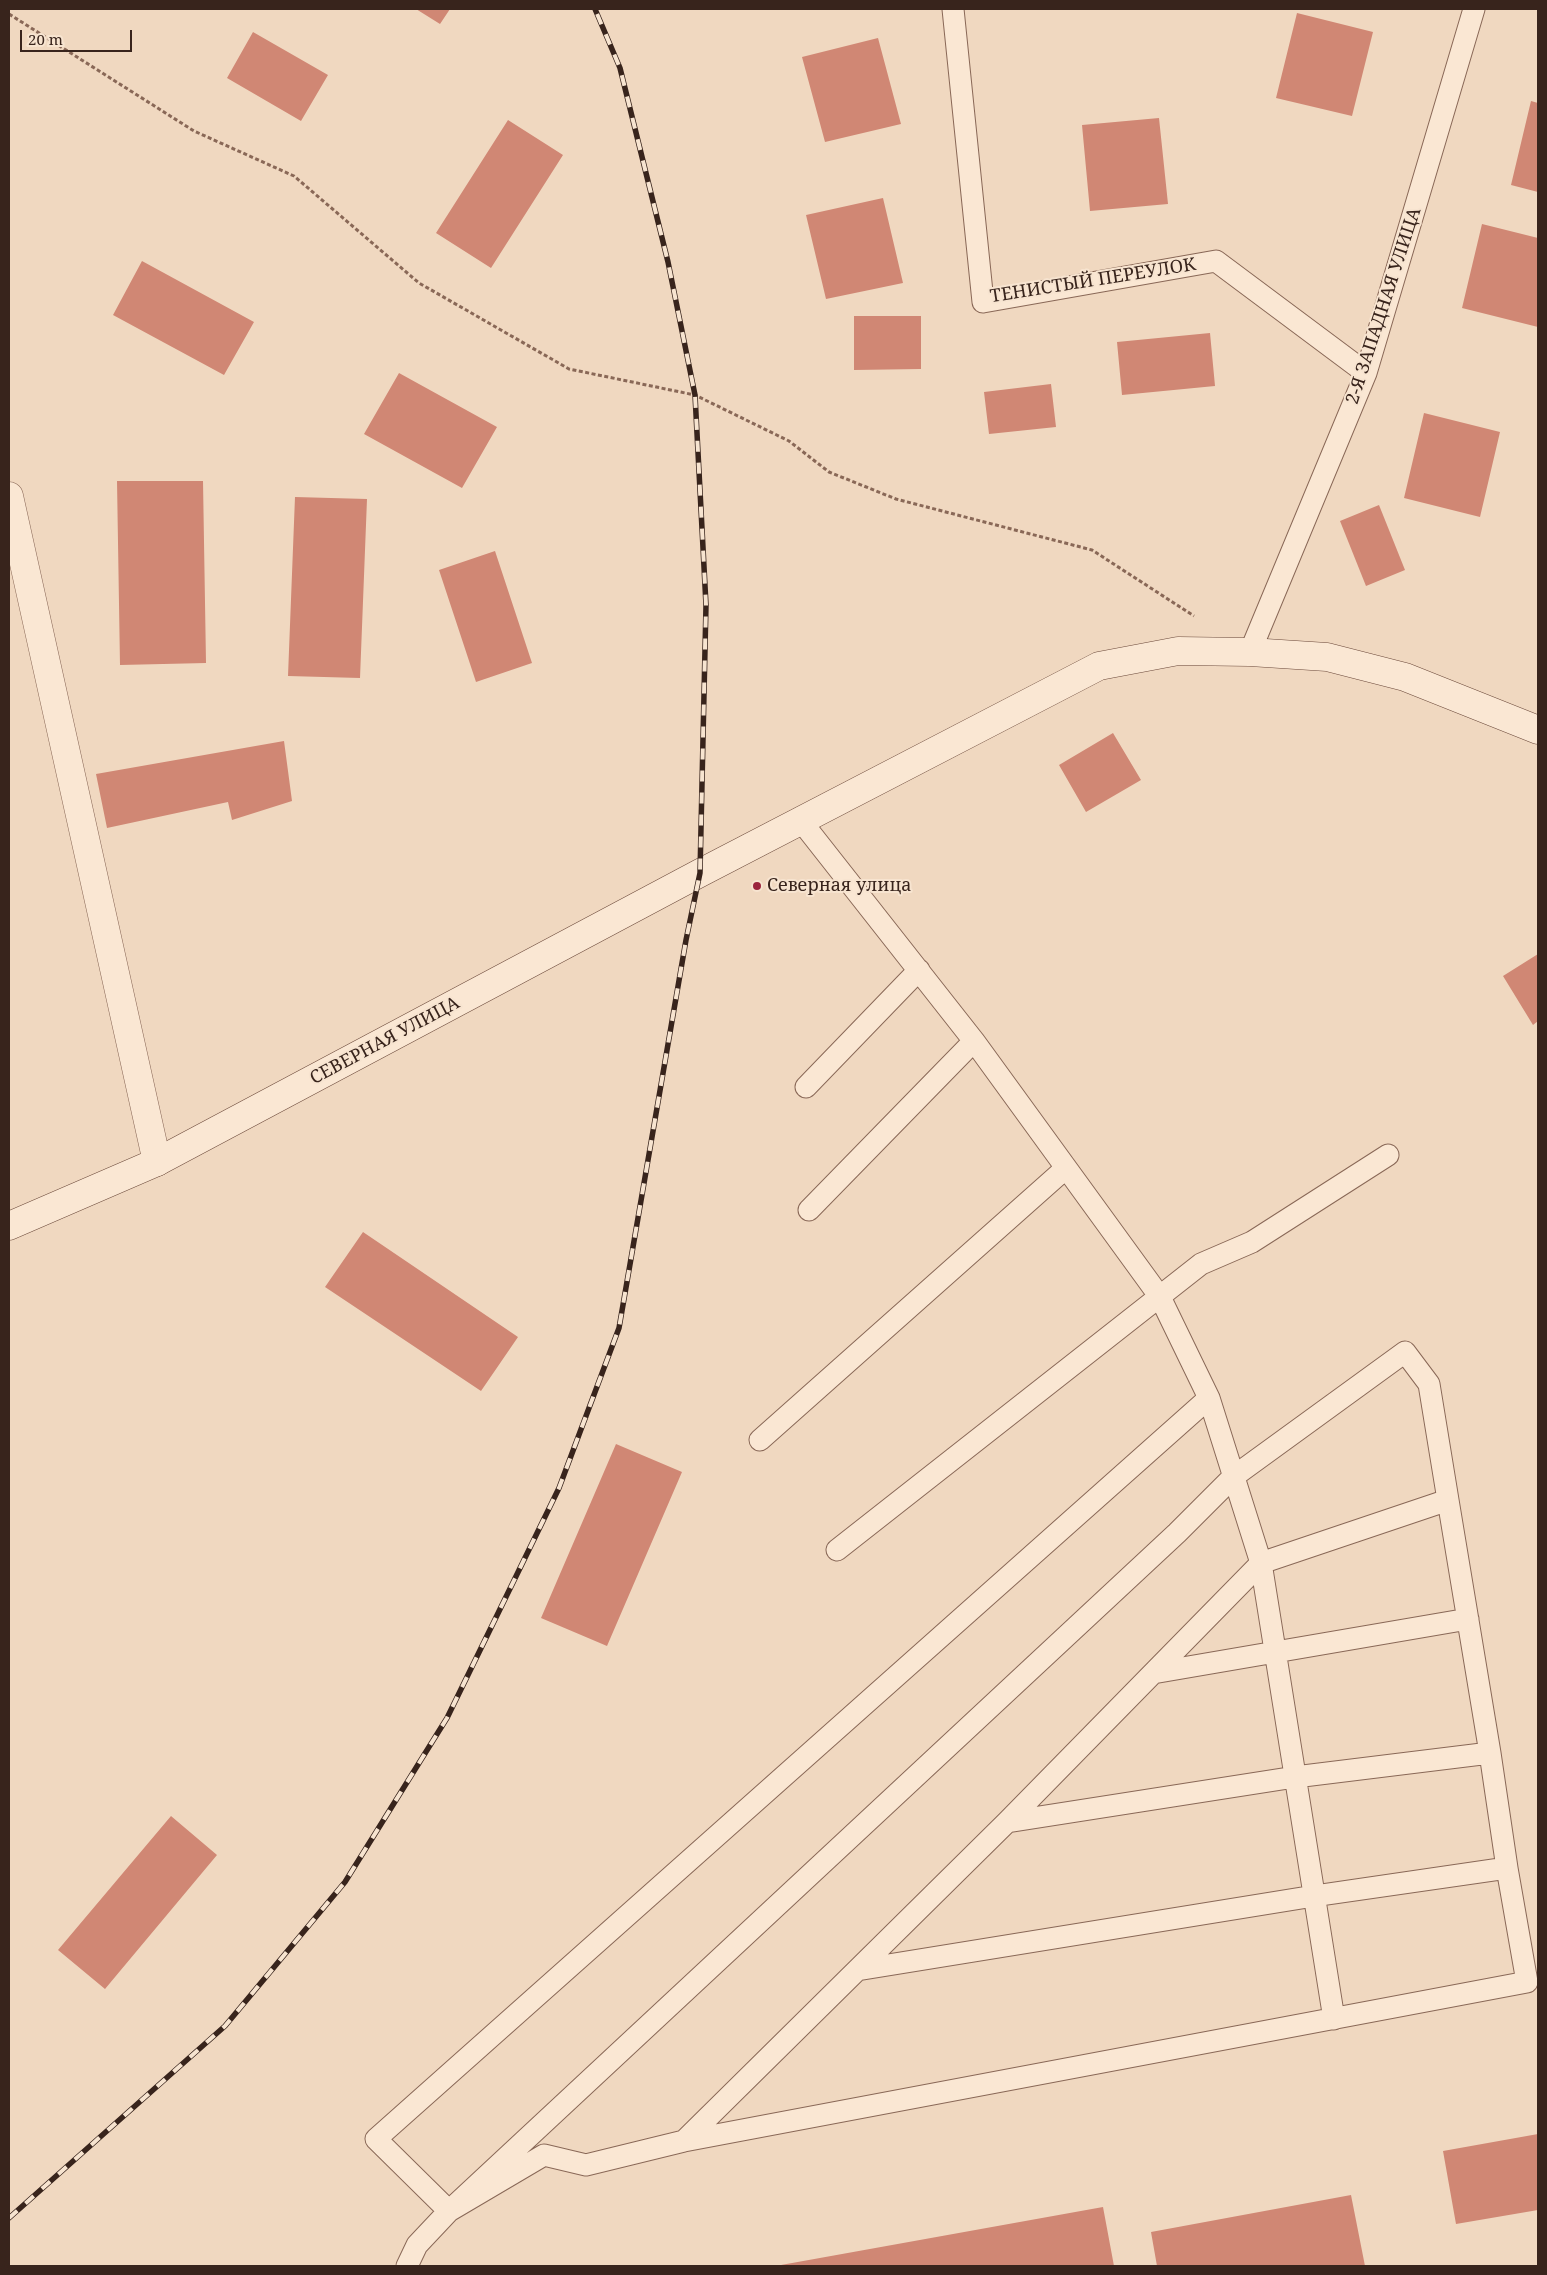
<!DOCTYPE html>
<html>
<head>
<meta charset="utf-8">
<style>
	body { margin:0 }
	#map { position:relative; width:1547px; height:2275px; overflow:hidden; background:#f0d8c0; font-family:"Noto Serif",serif }
	canvas { display:block }
	.frame { position:absolute; inset:0; border:10px solid #38241c; pointer-events:none }
	.scale { position:absolute; left:20px; top:30px; width:112px; height:22px; box-sizing:border-box; border:2px solid #38241c; border-top:0; padding-left:6px; font-size:15px; line-height:18px; white-space:nowrap; color:#38241c; -webkit-text-stroke:4px #f7e4d0; paint-order:stroke }
</style>
</head>
<body>
<div id="map">
<canvas width="1547" height="2275"></canvas>
<div class="frame"></div>
<div class="scale">20 m</div>
</div>
<script>
const ctx = document.querySelector('canvas').getContext('2d');
ctx.lineJoin = 'round';
function fill(path, color) {
  ctx.fillStyle = color;
  ctx.fill(path, 'evenodd');
}
function toPath(rows) {
  const path = new Path2D();
  for (const r of rows) {
    path.moveTo(r[0], r[1]);
    for (let i = 2; i < r.length; i += 2) path.lineTo(r[i], r[i + 1]);
  }
  return path;
}
function strokePath(path, color, width, dash) {
  ctx.strokeStyle = color;
  ctx.lineWidth = width;
  ctx.lineCap = dash ? 'butt' : 'round';
  ctx.setLineDash(dash || []);
  ctx.stroke(path);
}
function drawText(font, color, halo, rows, align = 'center') {
  ctx.font = font + ' "Noto Serif",serif';
  ctx.lineWidth = 4;
  ctx.setLineDash([]);
  ctx.textBaseline = 'middle';
  ctx.strokeStyle = halo;
  ctx.fillStyle = color;
  for (const [text, x, y, turn = 0] of rows) {
    ctx.save();
    ctx.translate(x, y);
    ctx.rotate((+turn || 0) * Math.PI / 180);
    ctx.textAlign = isNaN(turn) ? turn : align;
    if (halo) ctx.strokeText(text, 0, 0);
    ctx.fillText(text, 0, 0);
    ctx.restore();
  }
}
fill(toPath([
	[416,9,450,9,440,24],
	[1297,13,1373,32,1352,116,1276,98],
	[253,32,328,75,301,121,227,78],
	[878,38,901,124,825,142,802,57],
	[1531,101,1538,103,1538,192,1511,185],
	[1159,118,1168,204,1090,211,1082,125],
	[508,120,563,155,491,268,436,233],
	[883,198,903,283,826,299,806,215],
	[1482,224,1538,238,1538,327,1462,308],
	[142,261,254,322,224,375,113,315],
	[854,316,921,316,921,369,854,370],
	[1210,333,1215,386,1122,395,1117,342],
	[399,373,497,427,462,488,364,434],
	[1051,384,1056,427,989,434,984,392],
	[1424,413,1500,432,1480,517,1404,498],
	[117,481,203,481,206,663,120,665],
	[295,497,367,499,360,678,288,676],
	[1379,505,1405,570,1366,586,1340,521],
	[495,551,532,663,476,682,439,570],
	[1113,733,1141,780,1086,812,1059,765],
	[284,741,292,801,232,820,228,802,107,828,96,774],
	[1538,954,1538,1021,1533,1025,1503,976],
	[363,1232,518,1337,481,1391,325,1287],
	[616,1444,682,1472,607,1646,541,1618],
	[171,1816,217,1855,105,1989,58,1950],
	[1538,2134,1538,2210,1456,2224,1443,2151],
	[1351,2195,1365,2266,1157,2266,1151,2232],
	[1103,2207,1114,2266,781,2266,781,2265]
]), '#d08774');
const lane = toPath([
	[953,9,983,302,1216,261,1366,373],
	[1250,652,1366,373,1474,9],
	[801,821,974,1041,1160,1297,1209,1398,1261,1563,1334,2019],
	[806,1087,919,970],
	[809,1210,974,1041],
	[1209,1398,376,2139,449,2211,1177,1533,1233,1477,1405,1352,1429,1384,1448,1500,1490,1753,1507,1868,1527,1982,684,2141,1007,1822,1261,1563,1448,1500],
	[760,1440,1066,1168],
	[837,1550,1201,1264,1252,1242,1388,1155],
	[1153,1673,1468,1619],
	[1007,1822,1295,1777,1490,1753],
	[857,1970,1314,1896,1507,1868],
	[407,2266,417,2245,449,2211,544,2155,586,2165,684,2141]
]);
const street = toPath([
	[9,496,157,1162]
]);
const secondary = toPath([
	[9,1226,157,1162,700,873,1099,666,1178,651,1250,652,1327,657,1405,677,1538,730]
]);
strokePath(lane, '#896857', 23);
strokePath(street, '#896857', 29);
strokePath(secondary, '#6b493a', 29);
strokePath(toPath([
	[9,14,194,131,294,176,419,283,569,369,695,395,789,441,829,472,896,499,1092,550,1194,616]
]), '#896857', 3, [4, 2.5]);
strokePath(lane, '#fae7d3', 21);
strokePath(street, '#fae7d3', 28);
strokePath(secondary, '#fae7d3', 28);
const rail = toPath([
	[9,2218,225,2026,345,1882,447,1718,559,1488,619,1328,686,940,700,873,706,605,695,395,668,262,620,68,595,9]
]);
strokePath(rail, '#38241c', 5.5);
strokePath(rail, '#f7e4d0', 4, [11]);
for (const [x, y, r, color] of [
	[757,886,5,"#9b243d"]
]) {
  const dot = new Path2D();
  dot.arc(x, y, r, 0, 2 * Math.PI);
  ctx.fillStyle = color;
  ctx.fill(dot);
  strokePath(dot, '#f7e4d0', 2);
}
drawText('18px', '#38241c', '#f7e4d0', [
	["ТЕНИСТЫЙ ПЕРЕУЛОК",1093,281,-9],
	["2-Я ЗАПАДНАЯ УЛИЦА",1384,306,-72],
	["СЕВЕРНАЯ УЛИЦА",385,1041,-28]
]);
drawText('18px', '#38241c', '#f7e4d0', [
	["Северная улица",767,886]
], 'left');
</script>
</body>
</html>
